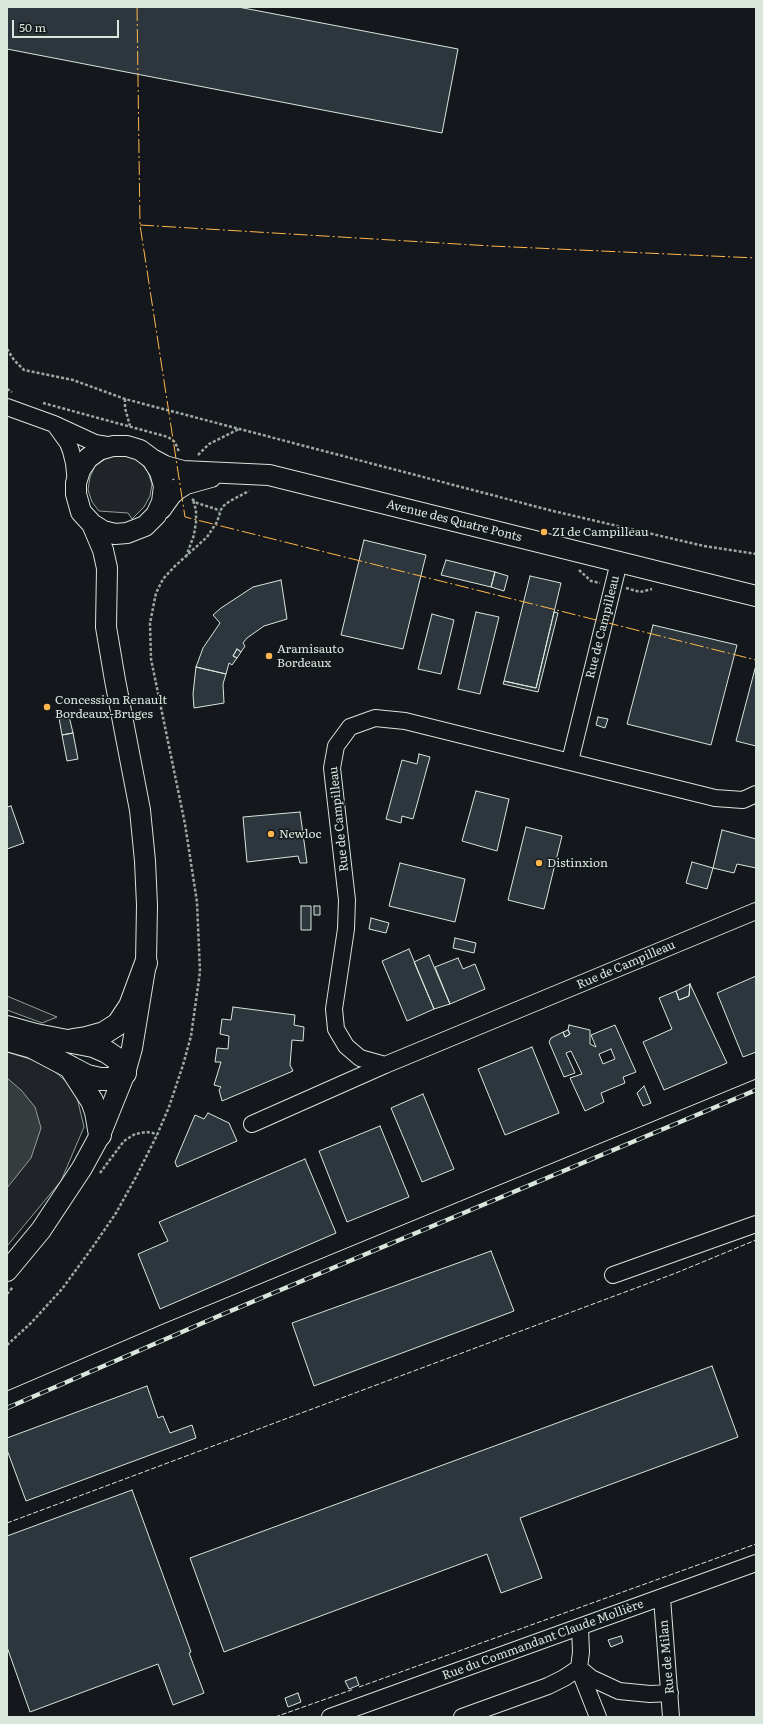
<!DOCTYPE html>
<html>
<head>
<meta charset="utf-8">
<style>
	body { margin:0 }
	#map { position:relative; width:763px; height:1724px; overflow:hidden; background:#14181c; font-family:Literata,serif }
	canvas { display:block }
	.frame { position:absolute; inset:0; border:8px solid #d8e6dc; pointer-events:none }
	.scale { position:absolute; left:12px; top:20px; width:107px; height:18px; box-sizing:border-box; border:2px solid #d8e6dc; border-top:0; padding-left:5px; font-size:12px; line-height:14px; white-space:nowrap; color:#d8e6dc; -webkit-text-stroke:3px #14181c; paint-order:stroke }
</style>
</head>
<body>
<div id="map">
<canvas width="763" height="1724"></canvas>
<div class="frame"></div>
<div class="scale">50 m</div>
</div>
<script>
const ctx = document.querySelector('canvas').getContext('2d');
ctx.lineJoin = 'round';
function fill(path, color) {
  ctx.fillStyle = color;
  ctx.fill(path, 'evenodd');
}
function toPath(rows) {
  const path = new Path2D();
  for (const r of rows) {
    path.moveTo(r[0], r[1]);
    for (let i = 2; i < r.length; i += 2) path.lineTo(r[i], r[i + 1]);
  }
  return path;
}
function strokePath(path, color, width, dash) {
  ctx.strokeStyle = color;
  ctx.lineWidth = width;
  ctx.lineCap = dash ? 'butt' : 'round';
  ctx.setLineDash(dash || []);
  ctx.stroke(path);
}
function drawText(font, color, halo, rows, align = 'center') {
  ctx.font = font + ' Literata,serif';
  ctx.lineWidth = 3;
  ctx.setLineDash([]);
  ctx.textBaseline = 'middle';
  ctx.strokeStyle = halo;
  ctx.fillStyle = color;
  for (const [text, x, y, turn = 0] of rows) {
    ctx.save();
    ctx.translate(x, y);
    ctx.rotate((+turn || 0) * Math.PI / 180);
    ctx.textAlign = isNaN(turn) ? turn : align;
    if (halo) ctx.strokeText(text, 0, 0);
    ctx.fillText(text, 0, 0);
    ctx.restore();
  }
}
const green = toPath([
	[117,455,130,456,140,462,148,472,152,484,150,496,144,507,132,519,128,513,99,511,92,502,88,490,90,477,95,466,105,459,117,455],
	[7,996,57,1017,42,1023,7,1010,7,996],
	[7,1052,46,1064,75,1089,84,1127,61,1181,7,1246,7,1052]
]);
fill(green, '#202428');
strokePath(green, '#939e99', 1);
const water = toPath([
	[7,1078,21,1090,35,1107,41,1128,31,1158,7,1188,7,1078]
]);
fill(water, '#363b3e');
strokePath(water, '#939e99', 1);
const building = toPath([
	[7,7,238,7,458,49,442,133,7,49,7,7],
	[364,540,426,555,403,649,341,635,364,540],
	[446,560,495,572,491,587,441,575,446,560],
	[495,572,508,576,504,591,491,587,495,572],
	[530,576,561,583,536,688,504,681,530,576],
	[281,580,287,619,264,626,247,638,243,643,245,646,241,652,237,649,233,656,237,658,232,665,229,663,226,674,196,667,203,648,220,623,213,615,221,608,253,587,281,580],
	[476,612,499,617,480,694,458,689,476,612],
	[554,612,558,613,538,692,503,684,504,681,536,688,554,612],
	[432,614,454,620,441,674,418,669,432,614],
	[653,625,737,645,711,745,627,724,653,625],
	[237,649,241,652,237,658,233,656,237,649],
	[756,665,756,746,736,741,756,665],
	[196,667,226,674,223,684,224,703,194,708,193,694,196,667],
	[69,716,73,733,62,735,59,718,69,716],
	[598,717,608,719,605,728,596,725,598,717],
	[73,733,78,759,67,761,62,735,73,733],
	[419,754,430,757,413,819,402,816,401,823,386,819,402,760,417,764,419,754],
	[476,791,509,799,497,851,462,841,476,791],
	[11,806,24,843,7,849,7,807,11,806],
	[300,812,307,863,300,863,298,856,247,862,243,817,300,812],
	[526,827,562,836,544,909,508,900,526,827],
	[722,830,756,839,756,868,737,864,734,873,713,868,722,830],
	[692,862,713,868,707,889,686,883,692,862],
	[400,863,465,879,455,922,389,906,400,863],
	[301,906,311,906,311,930,301,930,301,906],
	[314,906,320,906,320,915,314,915,314,906],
	[371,918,389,923,386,933,369,929,371,918],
	[455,938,476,943,474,953,453,948,455,938],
	[409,949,434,1009,407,1021,382,961,409,949],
	[429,955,450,1004,434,1009,414,962,429,955],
	[458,958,463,969,475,964,485,989,450,1004,435,967,458,958],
	[756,976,756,1052,743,1057,717,993,756,976],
	[690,984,727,1063,664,1090,643,1042,672,1029,659,998,676,991,679,1000,689,996,690,984],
	[690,984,689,996,679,1000,676,991,690,984],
	[233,1007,295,1015,294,1025,304,1027,303,1041,292,1040,290,1065,293,1071,222,1101,219,1090,221,1087,214,1085,221,1062,215,1062,217,1048,228,1049,229,1036,220,1034,222,1019,231,1020,233,1007],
	[569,1025,590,1030,590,1044,596,1047,591,1035,615,1025,636,1072,623,1077,625,1083,601,1093,604,1102,585,1111,570,1078,582,1074,571,1051,566,1053,575,1073,564,1077,549,1042,551,1038,563,1032,565,1037,570,1034,568,1030,569,1025],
	[611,1049,615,1059,603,1064,599,1054,611,1049],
	[568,1030,570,1034,565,1037,563,1032,568,1030],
	[532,1047,559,1113,505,1135,478,1069,532,1047],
	[644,1086,651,1103,643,1106,637,1093,644,1086],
	[423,1094,454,1169,422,1182,391,1108,423,1094],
	[208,1113,229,1123,237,1141,177,1167,175,1162,195,1115,204,1119,208,1113],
	[380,1126,409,1197,347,1222,319,1151,380,1126],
	[305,1159,336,1233,160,1309,138,1254,168,1241,159,1222,305,1159],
	[491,1251,514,1311,314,1386,292,1323,491,1251],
	[712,1366,738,1437,520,1518,542,1578,501,1593,487,1554,224,1652,190,1558,712,1366],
	[147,1386,158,1418,163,1416,170,1433,192,1425,196,1438,26,1501,7,1450,7,1438,147,1386],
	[132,1490,191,1652,189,1653,204,1693,173,1705,158,1664,30,1712,7,1647,7,1536,132,1490],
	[621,1636,623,1642,611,1647,608,1640,621,1636],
	[356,1677,359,1685,349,1689,345,1681,356,1677],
	[298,1693,301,1702,288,1707,285,1698,298,1693]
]);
fill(building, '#2c363c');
strokePath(building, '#d8e6dc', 1);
const minor = toPath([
	[7,407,54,424,95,443,113,446],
	[55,425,68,443,71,451,74,463,76,483],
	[570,761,619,562],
	[756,794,743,800,715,798,405,721,375,718,350,727,336,746,332,768,347,900,346,929,334,1009,336,1029,346,1046,360,1058,385,1065,756,911],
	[252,1124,385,1065],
	[613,1275,756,1224],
	[662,1598,671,1717],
	[579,1668,591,1678,619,1691,650,1694,670,1693],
	[579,1669,598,1717],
	[330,1717,756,1563],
	[462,1717,548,1686,564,1678,579,1668,581,1652,580,1627]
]);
const major = toPath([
	[152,459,165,466,183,471,269,475,756,596],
	[161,509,171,495,178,489,186,484,211,477],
	[7,1271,41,1230,82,1168,100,1135,125,1073,132,1048,146,963,147,905,145,861,140,810,115,680,106,627,107,568,103,550,92,524,81,512,76,494,76,483,80,470,88,458,99,450,113,446,127,446,140,450,152,459,160,472,164,486,162,502,156,515,145,526,127,533,115,534,103,531,92,524]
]);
const highway = toPath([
	[7,1027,36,1035,93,1046,107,1052,117,1059,125,1073,110,1079,100,1079,87,1076,32,1047,7,1040],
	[73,1040,86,1038,104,1033,118,1024,130,1006,146,963],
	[70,1067,92,1101,96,1112,100,1135]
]);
strokePath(minor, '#d8e6dc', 18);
strokePath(major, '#d8e6dc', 22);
strokePath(highway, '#d8e6dc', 24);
strokePath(toPath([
	[7,349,14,360,24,370,73,380,125,399,553,511,704,546,756,554],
	[7,389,12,392],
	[125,399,125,408,130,426],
	[43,403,168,437,175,442,179,452],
	[198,455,209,444,239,429],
	[192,499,197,503,216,509,219,512],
	[186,557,194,535,196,522,196,510,193,500],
	[579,570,591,581,600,583],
	[626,588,640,592,652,589],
	[100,1173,124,1141,135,1134,146,1132,153,1133,157,1135],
	[7,1294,13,1287],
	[7,1345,31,1323,62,1289,92,1248,116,1213,136,1177,157,1135,169,1107,183,1065,191,1036,200,972,197,902,185,824,151,659,150,623,156,593,163,579,174,567,207,537,217,522,222,507,230,501,249,491]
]), '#9da8a2', 2.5, [3, 2]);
strokePath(minor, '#14181c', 16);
strokePath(major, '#14181c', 20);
strokePath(highway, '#14181c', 22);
strokePath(toPath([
	[7,1391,163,1324,756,1079]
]), '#d8e6dc', 1);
const rail = toPath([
	[7,1408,221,1315,756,1090]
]);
strokePath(rail, '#d8e6dc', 4.5);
strokePath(rail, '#14181c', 3, [9]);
strokePath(toPath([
	[7,1523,676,1273,756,1240],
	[359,1687,756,1544],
	[275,1717,354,1689]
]), '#d8e6dc', 1, [5, 2]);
strokePath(toPath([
	[137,7,140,225,185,517,756,660],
	[140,225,491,246,756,258]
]), '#ffb74d', 1, [14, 3, 2, 3]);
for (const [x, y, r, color] of [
	[544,532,4,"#ffb74d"],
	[269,656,4,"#ffb74d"],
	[47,707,4,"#ffb74d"],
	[271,834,4,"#ffb74d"],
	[539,863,4,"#ffb74d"]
]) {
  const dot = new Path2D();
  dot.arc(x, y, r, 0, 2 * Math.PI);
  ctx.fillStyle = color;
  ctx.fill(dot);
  strokePath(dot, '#14181c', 1.5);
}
drawText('12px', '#d8e6dc', '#14181c', [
	["Avenue des Quatre Ponts",454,521,14],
	["Rue de Campilleau",603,627,-76],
	["Rue de Campilleau",339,819,-96],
	["Rue de Campilleau",626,965,-23],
	["Rue du Commandant Claude Mollière",543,1640,-20],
	["Rue de Milan",667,1657,-95]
]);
drawText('12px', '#d8e6dc', '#14181c', [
	["ZI de Campilleau",552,532],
	["Aramisauto",277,649],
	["Bordeaux",277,663],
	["Concession Renault",55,700],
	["Bordeaux-Bruges",55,714],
	["Newloc",279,834],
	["Distinxion",547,863]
], 'left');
</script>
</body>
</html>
